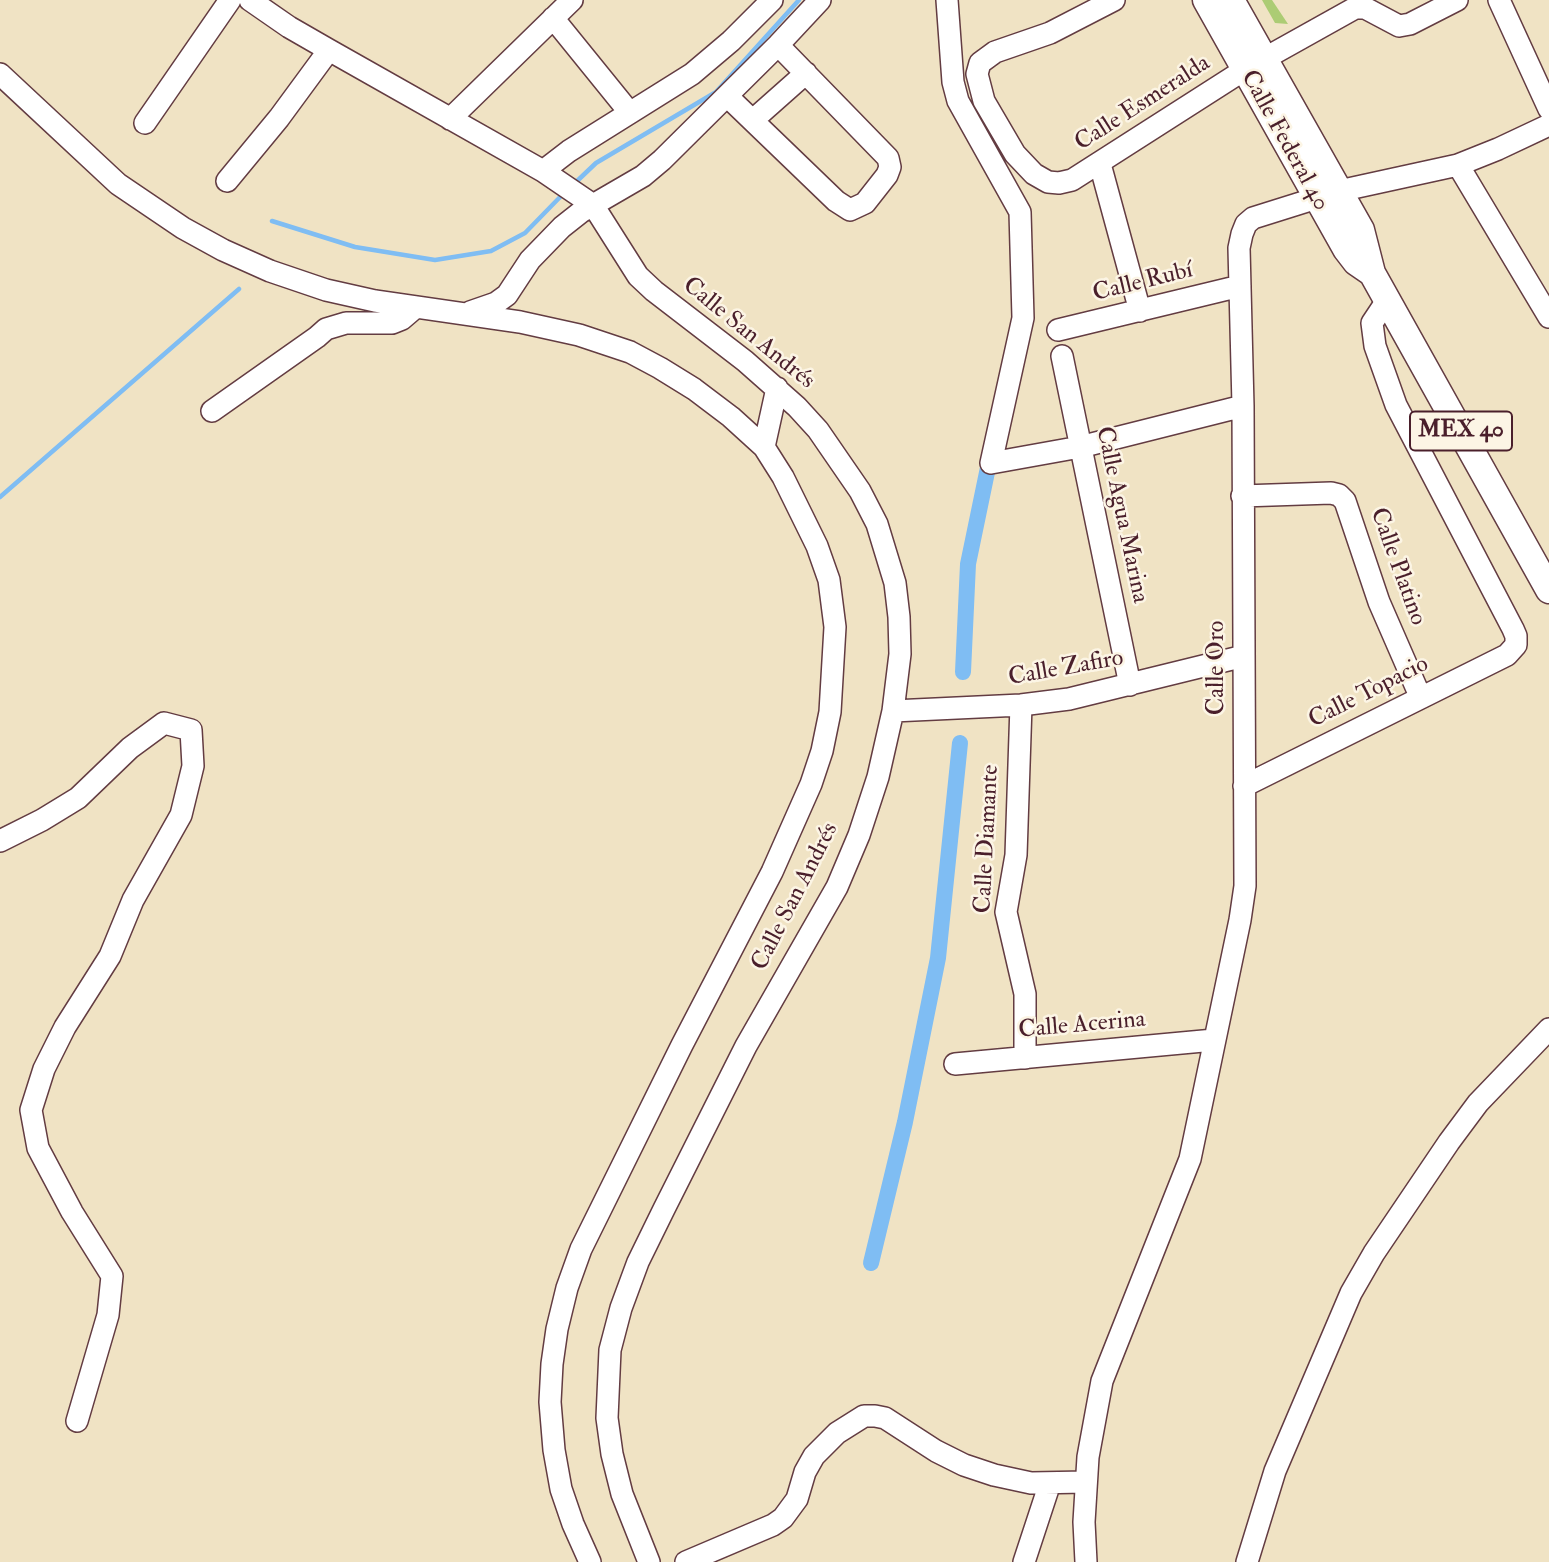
<!DOCTYPE html>
<html>
<head>
<meta charset="utf-8">
<style>
	body { margin:0 }
	canvas { display:block; background:#f0e3c4 }
</style>
</head>
<body>
<canvas width="1549" height="1562"></canvas>
<script>
const ctx = document.querySelector('canvas').getContext('2d');
ctx.lineJoin = 'round';
function fill(path, color) {
  ctx.fillStyle = color;
  ctx.fill(path, 'evenodd');
}
function toPath(rows) {
  const path = new Path2D();
  for (const r of rows) {
    path.moveTo(r[0], r[1]);
    for (let i = 2; i < r.length; i += 2) path.lineTo(r[i], r[i + 1]);
  }
  return path;
}
function strokePath(path, color, width, dash) {
  ctx.strokeStyle = color;
  ctx.lineWidth = width;
  ctx.lineCap = dash ? 'butt' : 'round';
  ctx.setLineDash(dash || []);
  ctx.stroke(path);
}
function drawText(font, color, halo, rows, align = 'center') {
  ctx.font = font + ' "IM FELL Double Pica",serif';
  ctx.lineWidth = 5;
  ctx.setLineDash([]);
  ctx.textBaseline = 'middle';
  ctx.strokeStyle = halo;
  ctx.fillStyle = color;
  for (const [text, x, y, turn = 0] of rows) {
    ctx.save();
    ctx.translate(x, y);
    ctx.rotate((+turn || 0) * Math.PI / 180);
    ctx.textAlign = isNaN(turn) ? turn : align;
    if (halo) ctx.strokeText(text, 0, 0);
    ctx.fillText(text, 0, 0);
    ctx.restore();
  }
}
fill(toPath([
	[1262,0,1272,0,1288,24,1275,23]
]), '#accc74');
strokePath(toPath([
	[575,183,596,163,716,92,799,0],
	[272,221,355,247,435,260,491,251,525,233,563,194],
	[0,497,239,289]
]), '#7fbdf3', 4.5);
strokePath(toPath([
	[963,672,968,564,991,453],
	[871,1263,905,1122,938,958,960,743]
]), '#7fbdf3', 16);
const minor = toPath([
	[250,0,289,27,329,50,543,171,593,205,638,276,654,291,745,361,797,407,818,430,860,491,877,524,895,583,899,617,900,654,893,711,878,777,859,835,837,887,746,1046,664,1209,638,1262,621,1308,610,1350,607,1418,612,1454,622,1494,649,1562],
	[947,0,953,82,958,101,1020,212,1023,318,991,463,1080,447,1243,406],
	[1114,0,1050,33,995,52,980,63,977,74,984,101,1015,154,1034,174,1048,182,1059,183,1072,180,1244,70,1355,8,1365,8,1399,26,1410,24,1457,0],
	[1499,0,1549,109],
	[553,18,630,113],
	[0,74,118,184,183,228,223,250,270,271,326,290,375,301,520,322,579,335,630,352,660,368,694,389,731,417,764,447,783,477,817,546,829,580,835,627,830,712,822,751,811,784,772,872,682,1045,581,1249,567,1288,557,1329,552,1364,550,1402,554,1450,561,1489,573,1524,590,1562],
	[727,96,836,201,850,210,865,203,887,175,890,167,888,158,778,45],
	[450,119,572,0],
	[753,120,806,73],
	[145,123,230,0],
	[1100,164,1140,311],
	[1458,165,1549,317],
	[543,171,569,151,692,74,731,41,772,0],
	[227,181,279,118,329,50],
	[470,312,496,303,507,295,530,260,562,227,581,212,643,176,662,160,778,45,820,0],
	[1058,330,1240,286],
	[1062,356,1130,685],
	[212,411,317,337,326,329,346,323,392,323,402,319,416,307],
	[764,447,777,388],
	[1242,496,1331,493,1339,495,1345,501,1379,602,1420,696],
	[1021,705,1016,855,1006,912,1025,994,1025,1058],
	[893,711,1021,705,1069,699,1244,656],
	[1244,786,1507,655,1516,645,1516,636,1513,629,1396,405,1375,346,1372,323,1388,299],
	[0,841,42,820,78,798,130,748,164,723,191,730,193,766,181,815,133,900,110,956,65,1027,44,1069,31,1110,38,1148,72,1212,112,1276,108,1315,77,1421],
	[955,1064,1214,1040],
	[686,1562,773,1525,783,1518,797,1499,805,1472,814,1456,837,1433,864,1416,875,1416,885,1418,936,1451,964,1465,994,1475,1031,1483,1086,1482],
	[1024,1562,1050,1483],
	[1086,1562,1084,1522,1088,1457,1102,1381,1190,1159,1240,920,1245,886,1243,406,1239,248,1242,234,1246,224,1253,218,1339,191,1458,165,1498,149,1549,125],
	[1247,1562,1275,1471,1351,1293,1374,1253,1449,1142,1478,1103,1549,1029]
]);
const major = toPath([
	[1206,0,1346,249,1356,262,1372,273],
	[1231,0,1361,230,1372,273,1549,590]
]);
strokePath(minor, '#633c42', 24);
strokePath(major, '#633c42', 29);
strokePath(minor, '#fff', 21);
strokePath(major, '#fff', 26);
for (const [x, y, w] of [
	[1461,431,102]
]) {
  const box = new Path2D();
  box.roundRect(x - w / 2, y - 19.5, w, 39, 5);
  ctx.fillStyle = '#fcf5e5';
  ctx.fill(box);
  strokePath(box, '#4a1f2b', 2);
}
drawText('bold 23px', '#4a1f2b', null, [
	["MEX 40",1461,431]
]);
drawText('24px', '#4a1f2b', '#fcf5e5', [
	["Calle Esmeralda",1143,104,-33],
	["Calle Federal 40",1284,141,61],
	["Calle Rubí",1143,283,-14],
	["Calle San Andrés",748,334,39],
	["Calle Agua Marina",1121,515,78],
	["Calle Platino",1397,567,70],
	["Calle Oro",1218,668,-90],
	["Calle Zafiro",1066,669,-10],
	["Calle Topacio",1369,693,-27],
	["Calle Diamante",988,839,-87],
	["Calle San Andrés",796,897,-63],
	["Calle Acerina",1082,1026,-5]
]);
</script>
</body>
</html>
